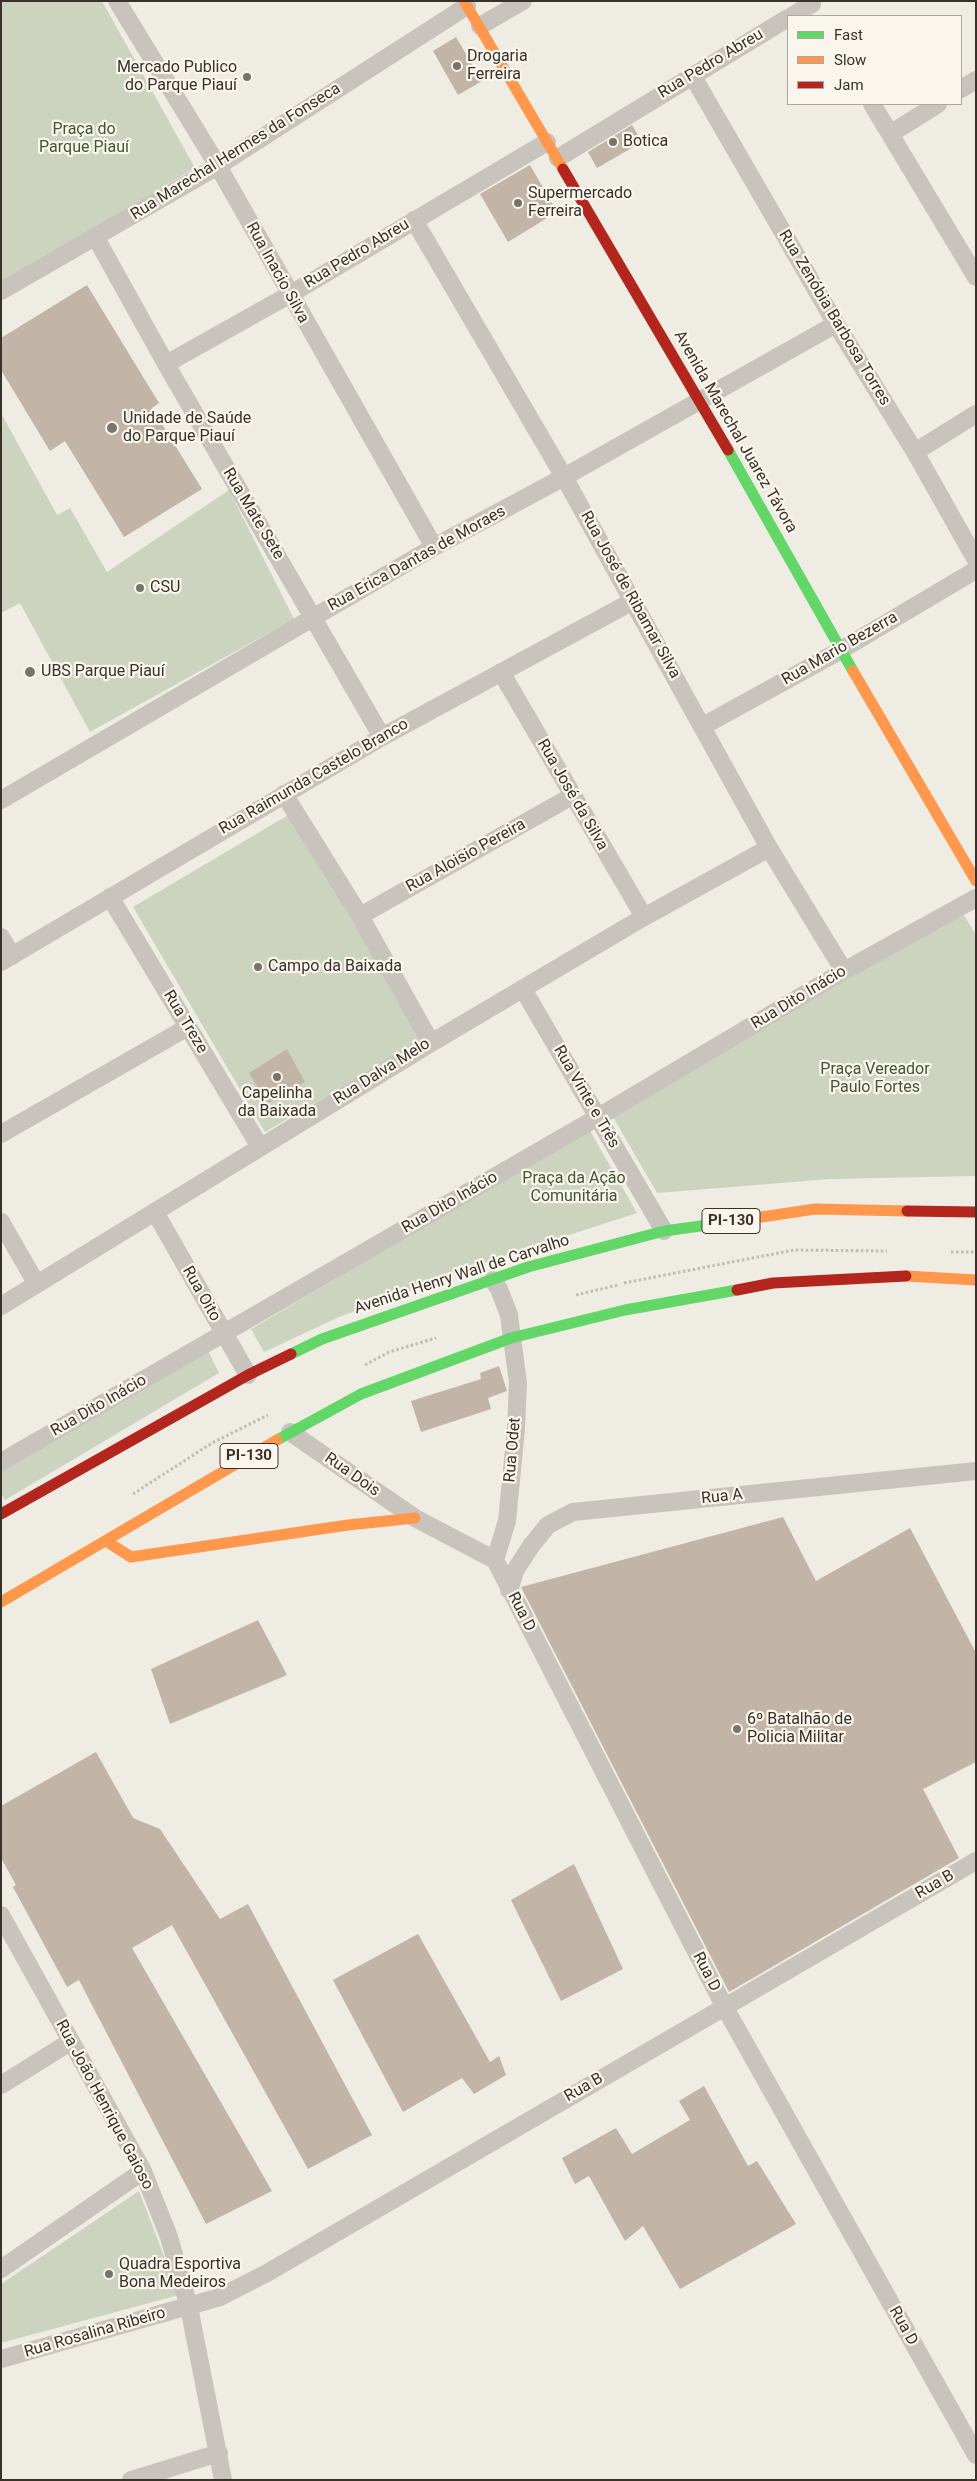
<!DOCTYPE html>
<html>
<head>
<meta charset="utf-8">
<style>
	body { margin:0 }
	#map { position:relative; width:977px; height:2481px; overflow:hidden; background:#efece4; font-family:Roboto,sans-serif }
	canvas { display:block }
	.frame { position:absolute; inset:0; border:2px solid #39322b; pointer-events:none }
	.legend { position:absolute; left:787px; top:15px; width:175px; height:90px; box-sizing:border-box; background:#faf6ed; border:1px solid #ada89f; margin:0; padding:6px 9px; list-style:none; font-size:15px; color:#39322b }
	.legend li { display:flex; align-items:center; gap:10px; height:25px }
	.legend b { width:25px; border:1px solid #ada89f }
</style>
</head>
<body>
<div id="map">
<canvas width="977" height="2481"></canvas>
<div class="frame"></div>
<ul class="legend">
<li><b style="height:6px;background:#63d668"></b>Fast</li>
<li><b style="height:6px;background:#ff974d"></b>Slow</li>
<li><b style="height:6px;background:#b3261e"></b>Jam</li>
</ul>
</div>
<script>
const ctx = document.querySelector('canvas').getContext('2d');
ctx.lineJoin = 'round';
function fill(path, color) {
  ctx.fillStyle = color;
  ctx.fill(path, 'evenodd');
}
function toPath(rows) {
  const path = new Path2D();
  for (const r of rows) {
    path.moveTo(r[0], r[1]);
    for (let i = 2; i < r.length; i += 2) path.lineTo(r[i], r[i + 1]);
  }
  return path;
}
function strokePath(path, color, width, dash) {
  ctx.strokeStyle = color;
  ctx.lineWidth = width;
  ctx.lineCap = dash ? 'butt' : 'round';
  ctx.setLineDash(dash || []);
  ctx.stroke(path);
}
function drawText(font, color, halo, rows, align = 'center') {
  ctx.font = font + ' Roboto,sans-serif';
  ctx.lineWidth = 4.5;
  ctx.setLineDash([]);
  ctx.textBaseline = 'middle';
  ctx.strokeStyle = halo;
  ctx.fillStyle = color;
  for (const [text, x, y, turn = 0] of rows) {
    ctx.save();
    ctx.translate(x, y);
    ctx.rotate((+turn || 0) * Math.PI / 180);
    ctx.textAlign = isNaN(turn) ? turn : align;
    if (halo) ctx.strokeText(text, 0, 0);
    ctx.fillText(text, 0, 0);
    ctx.restore();
  }
}
fill(toPath([
	[1,1,102,1,195,168,1,284],
	[1,413,57,515,70,508,107,572,229,490,294,619,90,732,20,603,1,613],
	[290,814,422,1040,265,1132,133,907],
	[962,912,976,935,976,1176,831,1179,657,1193,613,1117],
	[589,1129,637,1213,495,1259,339,1317,264,1352,251,1329],
	[207,1349,219,1373,5,1500,1,1493,1,1467],
	[139,2191,179,2295,1,2343,1,2284]
]), '#ccd4bf');
fill(toPath([
	[456,37,482,81,458,95,433,51],
	[632,125,642,142,597,168,588,152],
	[530,165,557,212,508,242,480,194],
	[87,285,159,403,152,408,202,489,124,537,65,441,50,451,1,370,1,338],
	[287,1049,305,1082,267,1104,249,1073],
	[499,1366,507,1391,488,1398,491,1409,421,1432,411,1401,481,1379,480,1373],
	[783,1517,816,1581,910,1528,976,1653,976,1762,923,1789,959,1858,729,1992,521,1587],
	[258,1620,287,1675,170,1724,151,1669],
	[96,1752,133,1818,160,1829,220,1919,248,1904,372,2135,308,2169,172,1925,132,1948,272,2191,206,2224,79,1980,67,1987,13,1887,16,1885,1,1858,1,1806],
	[574,1864,623,1969,561,2001,511,1900],
	[418,1934,490,2062,499,2056,506,2075,474,2094,462,2078,403,2112,333,1980],
	[704,2086,748,2166,757,2161,796,2224,680,2289,643,2226,625,2241,589,2176,575,2184,562,2158,616,2128,632,2154,690,2120,679,2101]
]), '#c2b4a6');
strokePath(toPath([
	[951,1252,976,1252],
	[624,1283,794,1250,887,1251],
	[576,1295,618,1285],
	[365,1365,389,1352,436,1338],
	[133,1494,212,1443,268,1415]
]), '#c1bcb5', 3, [2.5, 2.5]);
strokePath(toPath([
	[117,1,218,166,434,547],
	[792,16,812,4],
	[480,26,523,1],
	[692,75,836,324,915,452,976,560],
	[961,89,976,80],
	[872,104,976,277],
	[890,134,938,104],
	[558,158,788,18],
	[414,220,564,477,769,848,844,971],
	[96,238,166,364,382,737],
	[1,291,218,166,467,6],
	[166,364,289,295,547,142],
	[915,452,976,414],
	[501,672,644,917],
	[703,726,841,650,976,570],
	[284,794,360,916,431,1043],
	[1,800,434,547,564,477,836,324],
	[110,897,260,1147],
	[360,916,572,796],
	[1,937,12,956],
	[1,962,382,737,633,601],
	[523,989,664,1231],
	[1,1134,188,1027],
	[155,1212,248,1375],
	[1,1222,36,1283],
	[493,1280,499,1289,509,1315,518,1383,516,1429,507,1521,495,1560],
	[1,1306,431,1043,644,917,769,848],
	[290,1432,415,1518,495,1560,724,2006,976,2455],
	[1,1462,598,1117,844,971,976,898],
	[509,1590,516,1569,531,1546,548,1525,573,1512,976,1471],
	[1,1915,143,2171,169,2237,189,2307,223,2480],
	[1,2085,70,2042],
	[1,2269,143,2171],
	[1,2359,220,2297,267,2273,976,1861],
	[131,2480,219,2453]
]), '#c8c4bd', 18);
strokePath(toPath([
	[728,450,853,671],
	[291,1354,322,1339,528,1267,664,1231,708,1225],
	[277,1440,361,1394,511,1338,625,1310,737,1290]
]), '#63d668', 11);
strokePath(toPath([
	[464,1,563,169],
	[853,671,976,881],
	[708,1225,815,1209,907,1211],
	[906,1276,976,1280],
	[106,1541,131,1557,348,1525,415,1518],
	[1,1602,277,1440]
]), '#ff974d', 11);
strokePath(toPath([
	[563,169,728,450],
	[907,1211,976,1212],
	[737,1290,773,1283,906,1276],
	[1,1514,248,1375,291,1354]
]), '#b3261e', 11);
for (const [x, y, r, color] of [
	[457,66,5,"#79736c"],
	[247,77,5,"#79736c"],
	[613,142,5,"#79736c"],
	[518,203,5,"#79736c"],
	[112,428,6,"#79736c"],
	[140,588,5,"#79736c"],
	[30,672,6,"#79736c"],
	[258,967,5,"#79736c"],
	[277,1077,5,"#79736c"],
	[737,1729,5,"#79736c"],
	[109,2274,5,"#79736c"]
]) {
  const dot = new Path2D();
  dot.arc(x, y, r, 0, 2 * Math.PI);
  ctx.fillStyle = color;
  ctx.fill(dot);
  strokePath(dot, '#faf6ed', 2);
}
for (const [x, y, w] of [
	[731,1221,58],
	[249,1456,58]
]) {
  const box = new Path2D();
  box.roundRect(x - w / 2, y - 12.5, w, 25, 4);
  ctx.fillStyle = '#faf6ed';
  ctx.fill(box);
  strokePath(box, '#39322b', 1);
}
drawText('bold 15px', '#39322b', null, [
	["PI-130",731,1221],
	["PI-130",249,1456]
]);
drawText('16px', '#39322b', '#faf6ed', [
	["Drogaria",467,57],
	["Ferreira",467,75],
	["Mercado Publico",237,68,"right"],
	["do Parque Piauí",237,86,"right"],
	["Botica",623,142],
	["Supermercado",528,194],
	["Ferreira",528,212],
	["Unidade de Saúde",123,419],
	["do Parque Piauí",123,437],
	["CSU",150,588],
	["UBS Parque Piauí",41,672],
	["Campo da Baixada",268,967],
	["Capelinha",277,1094,"center"],
	["da Baixada",277,1112,"center"],
	["6º Batalhão de",747,1720],
	["Policia Militar",747,1738],
	["Quadra Esportiva",119,2265],
	["Bona Medeiros",119,2283]
], 'left');
drawText('16px', '#39322b', '#faf6ed', [
	["Rua Pedro Abreu",711,64,-31],
	["Rua Marechal Hermes da Fonseca",236,152,-32],
	["Rua Pedro Abreu",357,254,-31],
	["Rua Inacio Silva",277,273,61],
	["Rua Zenóbia Barbosa Torres",834,318,59],
	["Avenida Marechal Juarez Távora",735,432,60],
	["Rua Mate Sete",253,514,59],
	["Rua Erica Dantas de Moraes",417,559,-29],
	["Rua José de Ribamar Silva",630,595,61],
	["Rua Mario Bezerra",840,649,-30],
	["Rua Raimunda Castelo Branco",314,777,-30],
	["Rua José da Silva",572,795,60],
	["Rua Aloisio Pereira",466,856,-29],
	["Rua Dito Inácio",799,998,-31],
	["Rua Treze",185,1022,59],
	["Rua Dalva Melo",382,1072,-32],
	["Rua Vinte e Três",586,1097,60],
	["Rua Dito Inácio",450,1203,-30],
	["Avenida Henry Wall de Carvalho",462,1275,-18],
	["Rua Oito",201,1294,60],
	["Rua Dito Inácio",99,1406,-30],
	["Rua Odet",513,1450,-85],
	["Rua Dois",352,1475,35],
	["Rua A",722,1497,-6],
	["Rua D",521,1612,63],
	["Rua B",935,1885,-30],
	["Rua D",706,1972,63],
	["Rua B",584,2088,-30],
	["Rua João Henrique Gaioso",104,2105,62],
	["Rua D",903,2326,61],
	["Rua Rosalina Ribeiro",95,2333,-16]
]);
drawText('16px', '#41572f', '#faf6ed', [
	["Praça do",84,130],
	["Parque Piauí",84,148],
	["Praça Vereador",875,1070],
	["Paulo Fortes",875,1088],
	["Praça da Ação",574,1179],
	["Comunitária",574,1197]
]);
</script>
</body>
</html>
